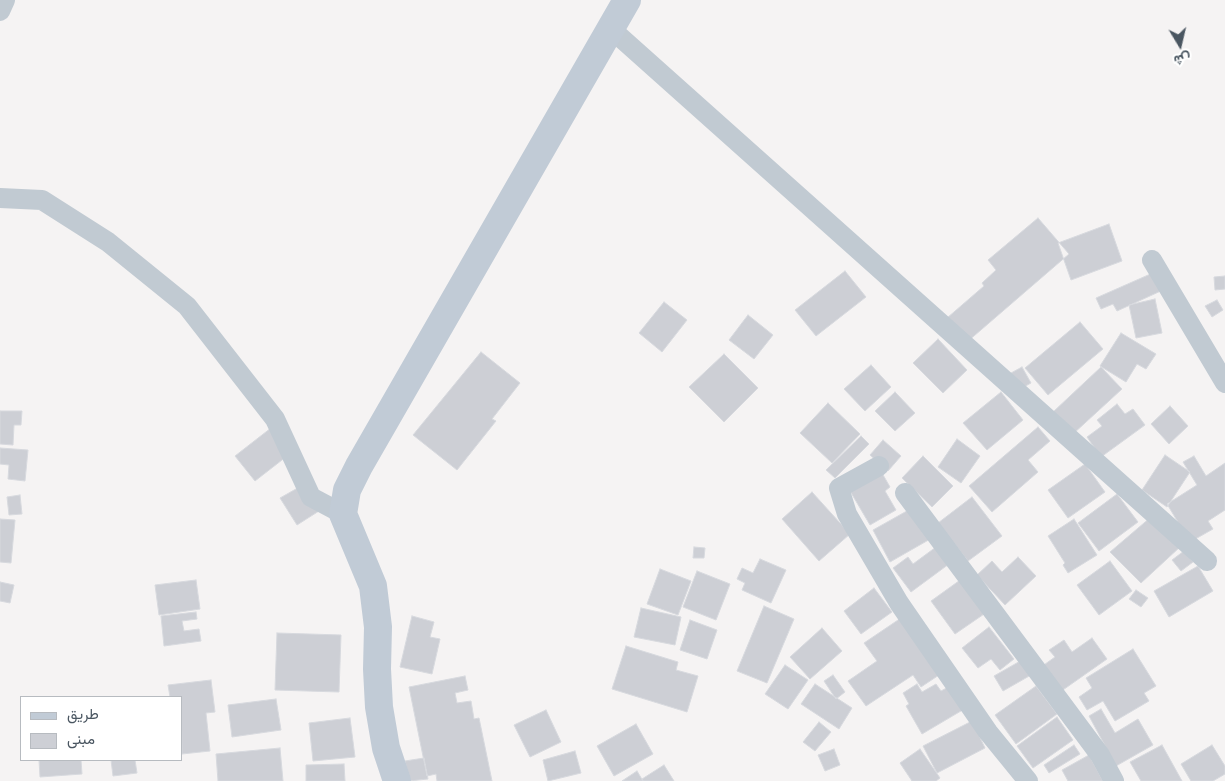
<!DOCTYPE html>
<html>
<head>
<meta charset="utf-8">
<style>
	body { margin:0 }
	#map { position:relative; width:1225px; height:781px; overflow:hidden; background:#f5f3f3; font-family:"PT Sans Narrow",Vazirmatn,sans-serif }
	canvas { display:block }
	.legend { position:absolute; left:20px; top:696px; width:162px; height:65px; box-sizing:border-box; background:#fff; border:1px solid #b7bbc0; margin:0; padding:6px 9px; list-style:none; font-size:15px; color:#4a5661 }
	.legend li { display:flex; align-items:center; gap:10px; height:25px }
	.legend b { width:25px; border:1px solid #b7bbc0 }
	.north { position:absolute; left:1155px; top:20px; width:50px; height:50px; -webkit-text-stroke:4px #fff; paint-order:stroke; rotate:171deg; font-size:14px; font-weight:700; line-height:20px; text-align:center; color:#4a5661 }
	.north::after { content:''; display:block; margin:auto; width:18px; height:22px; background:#4a5661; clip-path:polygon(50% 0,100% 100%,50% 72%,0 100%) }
</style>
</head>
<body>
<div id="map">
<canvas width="1225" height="781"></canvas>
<ul class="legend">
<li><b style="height:6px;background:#c1cbd6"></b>طريق</li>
<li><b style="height:14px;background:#cdcfd5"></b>مبنى</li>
</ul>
<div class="north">ش</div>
</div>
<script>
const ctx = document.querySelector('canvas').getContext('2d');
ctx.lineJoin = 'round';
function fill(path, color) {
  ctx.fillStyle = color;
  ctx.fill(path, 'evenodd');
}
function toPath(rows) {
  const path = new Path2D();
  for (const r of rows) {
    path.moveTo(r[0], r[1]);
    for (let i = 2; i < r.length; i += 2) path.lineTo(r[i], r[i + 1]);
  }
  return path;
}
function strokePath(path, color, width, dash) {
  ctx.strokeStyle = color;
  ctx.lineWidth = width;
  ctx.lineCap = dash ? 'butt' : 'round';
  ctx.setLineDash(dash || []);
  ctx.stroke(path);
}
const building = toPath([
	[1038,218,1069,254,967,342,947,318,984,286,982,283,996,270,988,260,1038,218],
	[1109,224,1122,261,1071,280,1058,243,1109,224],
	[845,271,866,297,816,336,795,310,845,271],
	[1155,272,1163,290,1117,311,1113,304,1101,309,1096,298,1155,272],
	[1225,276,1225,289,1215,290,1214,277,1225,276],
	[1155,299,1162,333,1136,338,1129,305,1155,299],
	[1217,300,1223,310,1212,317,1205,306,1217,300],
	[664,302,687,320,662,352,639,333,664,302],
	[748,315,773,335,754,359,729,340,748,315],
	[1080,322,1103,349,1048,395,1025,368,1080,322],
	[1121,333,1156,354,1146,369,1137,364,1126,382,1100,366,1121,333],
	[938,339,967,370,943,393,913,363,938,339],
	[481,352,520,383,492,419,496,421,457,470,413,435,481,352],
	[724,354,758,388,724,422,689,387,724,354],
	[871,365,891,387,865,411,844,389,871,365],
	[1022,367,1031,383,1020,389,1011,373,1022,367],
	[1101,367,1122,389,1073,434,1053,412,1101,367],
	[895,392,915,413,895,431,875,411,895,392],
	[1001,392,1023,420,987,450,963,423,1001,392],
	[828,403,860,434,832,463,800,433,828,403],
	[1117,404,1125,414,1133,409,1145,425,1101,457,1087,437,1102,426,1097,420,1117,404],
	[1170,406,1188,426,1169,444,1151,424,1170,406],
	[0,411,22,411,21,425,14,425,13,445,0,444,0,411],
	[1038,427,1050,441,1028,460,1038,472,992,512,969,486,1038,427],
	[271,428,291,453,255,481,235,456,271,428],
	[861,436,869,444,835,478,826,470,861,436],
	[957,439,980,456,961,483,938,467,957,439],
	[883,440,901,456,888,471,870,455,883,440],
	[0,448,28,450,25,481,8,479,9,465,0,464,0,448],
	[1165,455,1190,472,1167,507,1142,490,1165,455],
	[923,456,953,486,932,507,902,478,923,456],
	[1194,456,1206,476,1225,463,1225,510,1208,521,1213,529,1190,542,1167,504,1197,485,1183,462,1194,456],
	[1085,464,1105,492,1068,518,1048,490,1085,464],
	[882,473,890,487,885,491,896,510,870,525,850,491,882,473],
	[303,485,319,511,297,525,280,498,303,485],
	[812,492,850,534,819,561,782,519,812,492],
	[1117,494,1138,522,1099,551,1078,523,1117,494],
	[20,495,22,514,9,515,7,497,20,495],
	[972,497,1002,536,968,561,938,523,972,497],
	[914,507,932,538,890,562,873,530,914,507],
	[1151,517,1180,547,1141,583,1110,552,1151,517],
	[0,519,15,520,11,563,0,562,0,519],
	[1074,519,1097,555,1068,573,1063,565,1065,563,1048,536,1074,519],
	[694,547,705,548,704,558,693,558,694,547],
	[936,547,949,564,911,592,893,568,908,557,913,564,936,547],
	[1184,551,1193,562,1181,571,1172,560,1184,551],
	[1018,557,1036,576,1005,605,977,575,992,561,1002,572,1018,557],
	[760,559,786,570,771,603,742,590,745,583,737,579,742,568,753,573,760,559],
	[1110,561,1132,591,1099,615,1077,585,1110,561],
	[1198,566,1213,591,1169,617,1154,591,1198,566],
	[660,569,691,581,678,615,647,604,660,569],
	[697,571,730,584,716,620,683,607,697,571],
	[963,578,987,612,955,634,931,601,963,578],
	[196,580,200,609,159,615,155,585,196,580],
	[0,582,14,585,10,603,0,601,0,582],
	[874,588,892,612,861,634,844,611,874,588],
	[1136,590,1148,598,1141,607,1129,599,1136,590],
	[764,606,794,619,767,683,737,671,764,606],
	[641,608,681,617,675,645,634,637,641,608],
	[196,612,197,619,182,621,184,631,199,629,201,641,164,646,161,616,196,612],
	[412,616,434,622,430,637,440,639,432,674,400,667,412,616],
	[901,618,939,675,921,687,913,675,866,706,848,681,877,661,864,643,901,618],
	[690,620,717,630,707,659,680,650,690,620],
	[989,627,1014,659,1000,670,991,659,978,668,962,648,989,627],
	[822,628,842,651,810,679,790,657,822,628],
	[277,633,341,635,339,692,275,690,277,633],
	[1092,638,1107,659,1060,692,1041,667,1055,657,1049,650,1064,640,1072,652,1092,638],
	[626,646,678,662,676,670,698,676,687,712,612,689,626,646],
	[1133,649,1156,686,1144,693,1149,701,1115,721,1103,701,1087,710,1079,697,1092,688,1086,678,1133,649],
	[1022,660,1031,675,1003,691,994,676,1022,660],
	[785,665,808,680,788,709,765,694,785,665],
	[833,675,845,692,836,699,824,681,833,675],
	[465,676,468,690,455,693,457,703,471,701,474,719,479,718,492,781,437,781,436,774,427,776,409,687,465,676],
	[211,680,215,712,206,713,210,751,182,754,181,697,170,697,168,685,211,680],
	[815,684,852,708,839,729,801,704,815,684],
	[917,684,922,692,936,684,941,691,952,685,966,708,922,734,906,706,909,704,903,693,917,684],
	[1036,686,1057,714,1016,744,995,715,1036,686],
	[276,699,281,730,232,737,228,705,276,699],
	[1101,709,1115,733,1138,719,1153,745,1116,766,1089,716,1101,709],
	[546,710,561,742,530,757,514,725,546,710],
	[1057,717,1073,740,1033,768,1017,746,1057,717],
	[350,718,355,757,313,761,309,723,350,718],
	[972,721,985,748,937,773,923,746,972,721],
	[819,722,831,732,815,751,803,742,819,722],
	[636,724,653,754,614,776,597,746,636,724],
	[1074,745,1080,754,1049,773,1044,765,1074,745],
	[1162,745,1182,781,1141,781,1130,762,1162,745],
	[1212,745,1225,766,1225,774,1213,781,1191,781,1181,764,1212,745],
	[280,748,283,781,218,781,216,754,280,748],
	[834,749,840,765,825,771,818,755,834,749],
	[920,749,940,778,936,781,912,781,900,763,920,749],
	[575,751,581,773,548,781,543,760,575,751],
	[1089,755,1103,781,1068,781,1062,770,1089,755],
	[424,758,428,779,409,781,405,761,424,758],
	[39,760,81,760,82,774,40,777,39,760],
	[111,760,135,760,137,773,113,776,111,760],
	[344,764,345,781,306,781,306,765,344,764],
	[664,765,674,781,643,781,642,779,664,765],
	[637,771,643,781,622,781,637,771]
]);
fill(building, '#cdcfd5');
strokePath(building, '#d7d9de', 1);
strokePath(toPath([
	[0,11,5,0],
	[610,28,1207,561],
	[0,198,42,200,108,242,187,306,275,419,311,497,343,514],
	[1152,260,1225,383],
	[879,466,839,488,847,514,899,603,988,732,1028,781],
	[905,493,1100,755,1114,781]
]), '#c1cad2', 20);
strokePath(toPath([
	[397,781,386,748,379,707,377,669,378,627,373,586,343,514,347,490,359,466,627,0]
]), '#c1cbd6', 28);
</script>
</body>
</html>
